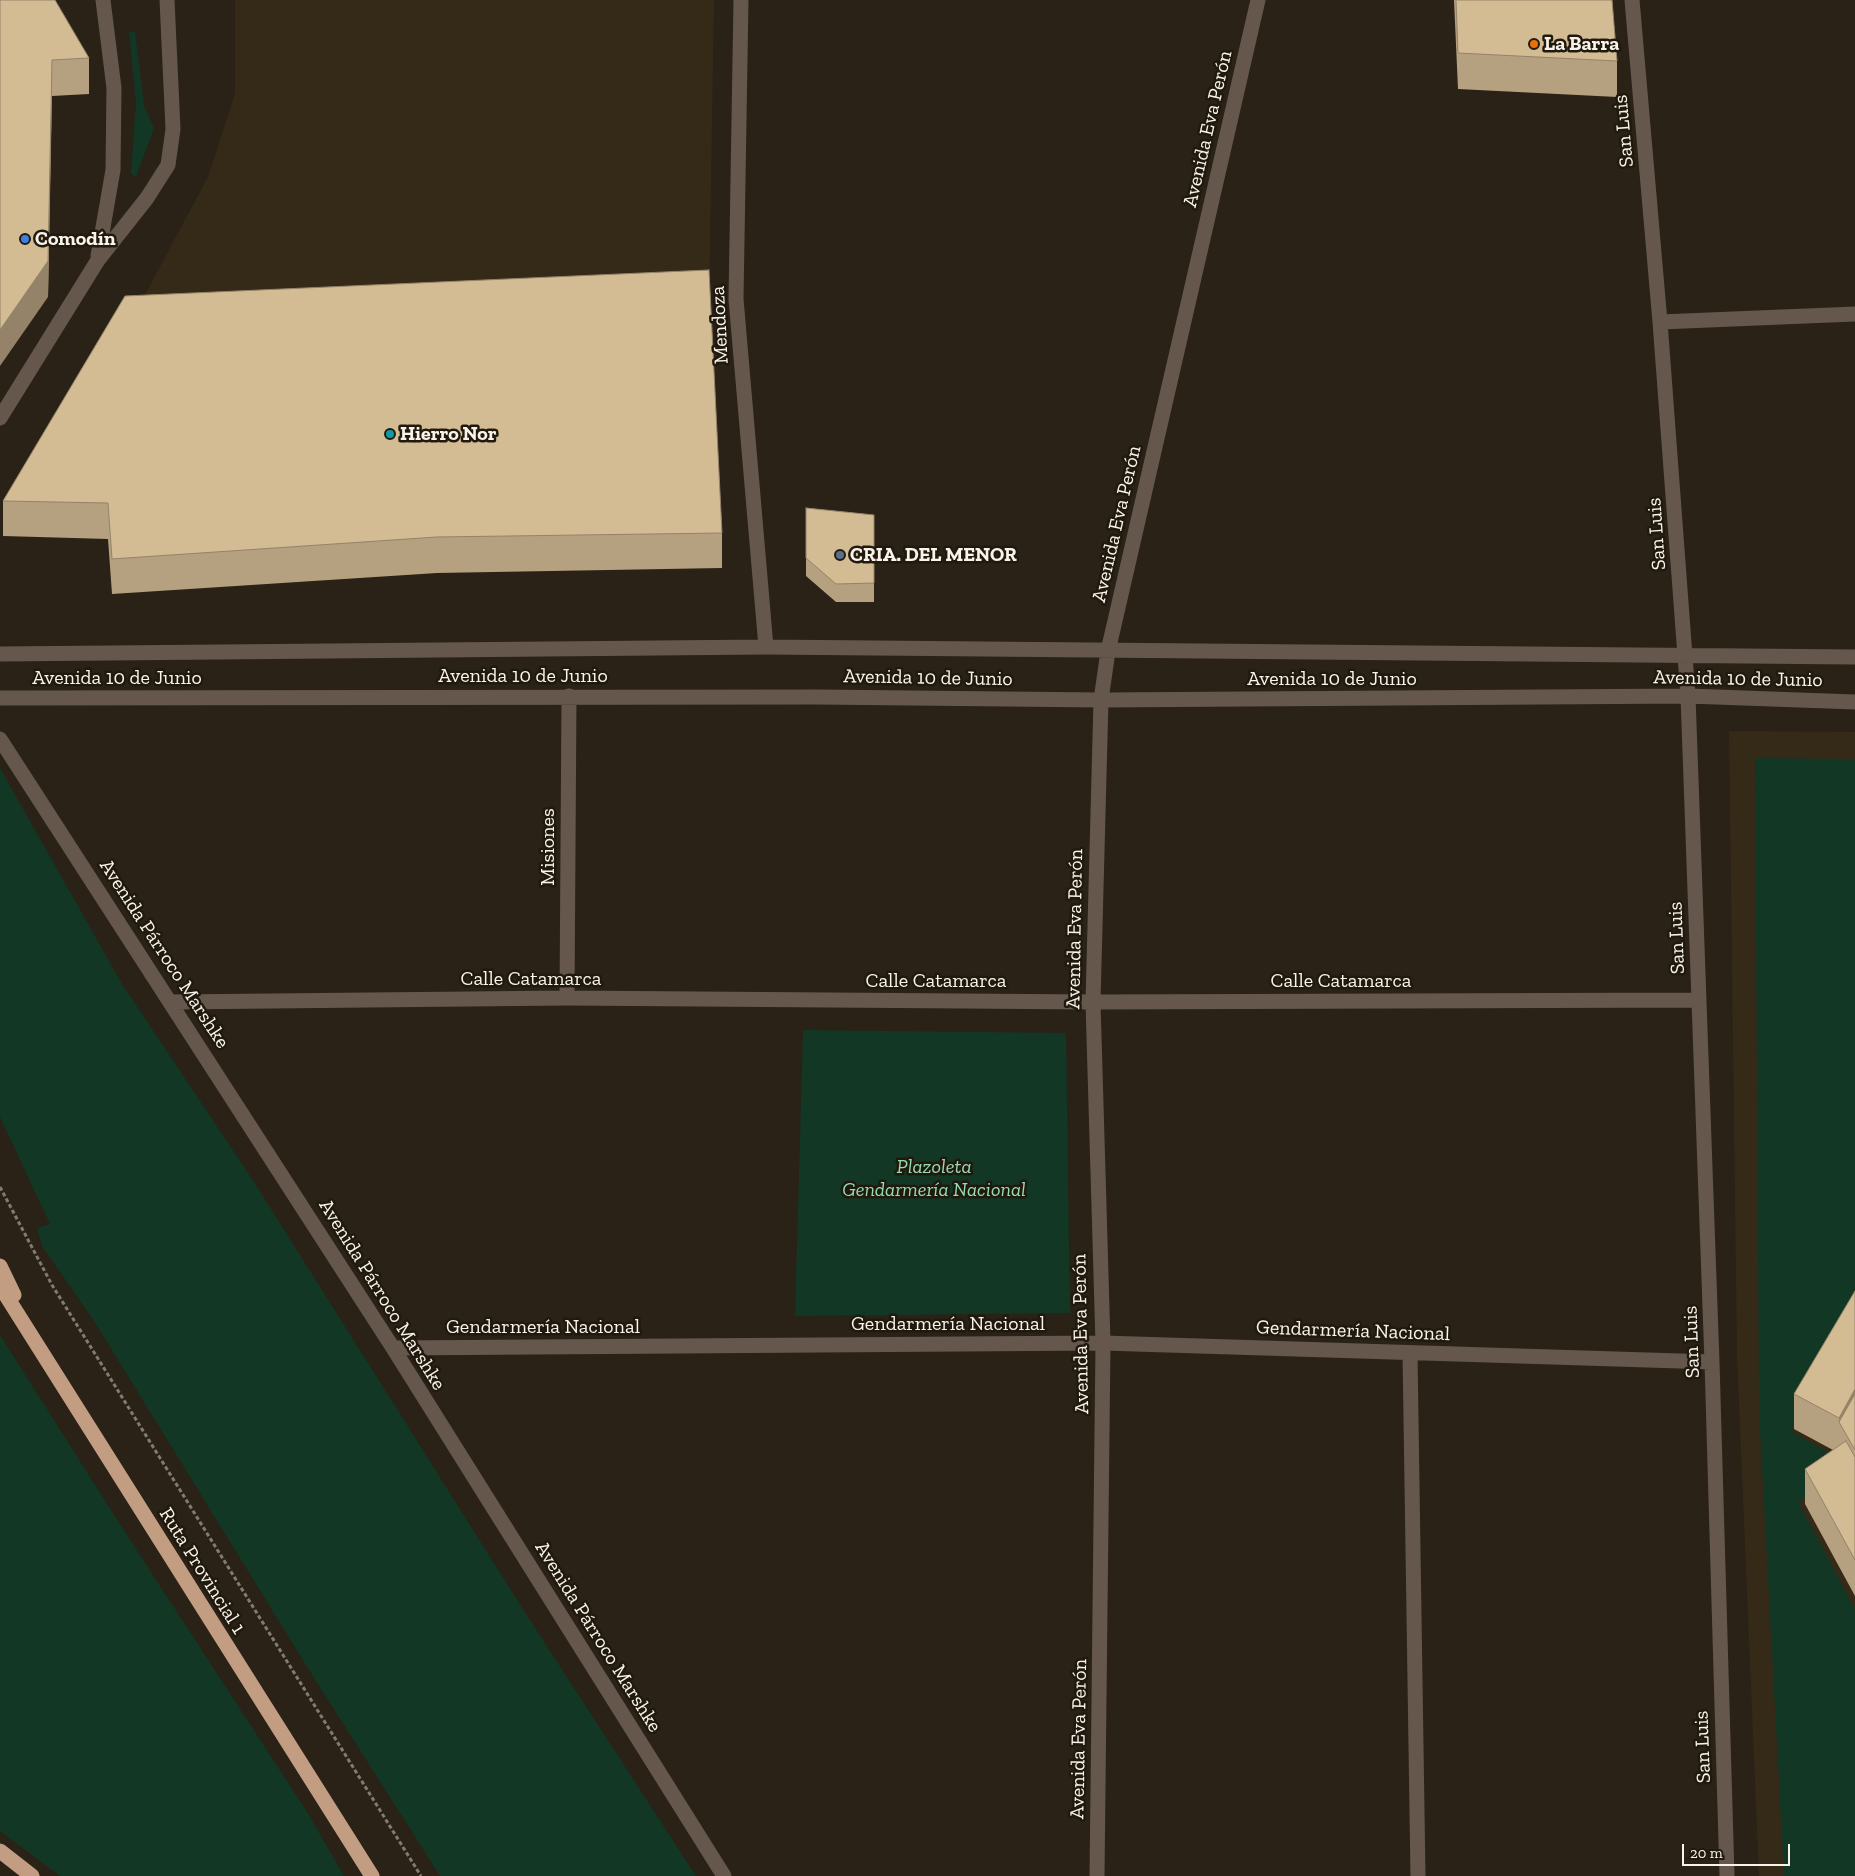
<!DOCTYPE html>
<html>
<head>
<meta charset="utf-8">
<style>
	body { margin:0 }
	#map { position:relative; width:1855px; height:1876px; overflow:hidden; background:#2a2216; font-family:"Zilla Slab",serif }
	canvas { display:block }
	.scale { position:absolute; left:1682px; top:1844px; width:108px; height:22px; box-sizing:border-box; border:2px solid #f9f3eb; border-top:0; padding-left:6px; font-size:15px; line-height:18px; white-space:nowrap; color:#f9f3eb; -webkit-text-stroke:4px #20190d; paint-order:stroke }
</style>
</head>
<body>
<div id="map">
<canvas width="1855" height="1876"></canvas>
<div class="scale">20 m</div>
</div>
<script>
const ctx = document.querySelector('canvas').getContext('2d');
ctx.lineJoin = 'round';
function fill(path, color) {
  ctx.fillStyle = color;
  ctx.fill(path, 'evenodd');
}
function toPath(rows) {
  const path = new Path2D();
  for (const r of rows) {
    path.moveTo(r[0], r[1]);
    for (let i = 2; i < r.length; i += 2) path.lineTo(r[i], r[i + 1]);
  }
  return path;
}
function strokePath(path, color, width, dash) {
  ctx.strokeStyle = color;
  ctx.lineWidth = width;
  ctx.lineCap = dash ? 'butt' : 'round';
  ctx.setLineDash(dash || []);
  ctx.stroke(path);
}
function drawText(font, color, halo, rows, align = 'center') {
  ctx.font = font + ' "Zilla Slab",serif';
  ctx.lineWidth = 5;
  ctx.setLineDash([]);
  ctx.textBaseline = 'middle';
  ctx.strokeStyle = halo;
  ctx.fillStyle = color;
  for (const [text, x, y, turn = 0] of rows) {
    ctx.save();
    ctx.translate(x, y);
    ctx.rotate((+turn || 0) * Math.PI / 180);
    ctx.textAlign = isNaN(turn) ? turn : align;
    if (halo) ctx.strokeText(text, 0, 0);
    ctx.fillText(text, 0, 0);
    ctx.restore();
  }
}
fill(toPath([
	[235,0,714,0,709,306,125,332,208,177,235,94],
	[1729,731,1855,732,1855,1876,1759,1876,1737,1356]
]), '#352a18');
fill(toPath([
	[129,31,135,32,144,105,154,128,136,177,131,174,136,103],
	[1755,758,1855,759,1855,1320,1791,1431,1837,1458,1844,1474,1798,1502,1855,1609,1855,1876,1784,1876,1759,1411],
	[0,768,122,984,254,1182,526,1614,696,1876,440,1876,309,1670,94,1321,42,1246,37,1228,50,1224,0,1117],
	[803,1030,1066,1033,1070,1313,795,1316],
	[0,1335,123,1529,309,1815,344,1876,60,1876,0,1831]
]), '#123725');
strokePath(toPath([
	[0,1187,52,1285,421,1876]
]), '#827b71', 3, [4, 2.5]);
strokePath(toPath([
	[741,0,736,299,766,647],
	[1632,0,1660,322,1688,696,1712,1362,1727,1876],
	[98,256,113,170,114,88,103,0],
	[1660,322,1855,314],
	[0,418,98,260,147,198,168,165,173,129,167,0],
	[0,654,766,647,1855,657],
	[0,698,818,697,1101,700,1688,696,1855,702],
	[0,739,393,1348,724,1876],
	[567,998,569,696],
	[172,1002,567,998,1093,1002,1699,1000],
	[393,1348,1103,1343,1712,1362],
	[1410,1353,1418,1876],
	[1097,1876,1103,1343,1093,1002,1101,700,1108,651,1258,0]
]), '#66574c', 15);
strokePath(toPath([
	[0,1266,14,1295],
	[0,1286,372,1876],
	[0,1851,32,1876]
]), '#c29d82', 15);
fill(toPath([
	[0,0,89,58,89,94,52,96,48,297],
	[1454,0,1612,0,1617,61,1617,97,1458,89],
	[125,296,722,533,722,568,437,573,112,594,108,539,3,536,3,501],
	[806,508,874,515,874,602,836,602,806,576],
	[1855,1291,1855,1596,1805,1504,1805,1469,1833,1450,1794,1429,1794,1394]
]), '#b5a17f');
fill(toPath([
	[52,60,48,297,0,366,0,330],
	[1855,1389,1855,1425,1839,1422,1839,1453,1839,1418]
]), '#948368');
const building = toPath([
	[0,0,55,0,89,58,52,60,48,261,0,330,0,0],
	[1456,0,1612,0,1617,61,1458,53,1456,0],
	[709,270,722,533,437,537,112,559,108,503,3,501,125,296,709,270],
	[806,508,874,515,874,583,836,584,806,558,806,508],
	[1855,1291,1855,1389,1839,1418,1794,1394,1855,1291],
	[1855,1394,1855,1450,1839,1422,1855,1394],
	[1846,1441,1855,1457,1855,1560,1805,1469,1846,1441]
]);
fill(building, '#d3bb94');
strokePath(building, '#948368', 1);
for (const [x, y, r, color] of [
	[1534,44,5,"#e8710a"],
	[25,239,5,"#3f7fe0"],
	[390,434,5,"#0f9aa8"],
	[840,555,5,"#5c6f8a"]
]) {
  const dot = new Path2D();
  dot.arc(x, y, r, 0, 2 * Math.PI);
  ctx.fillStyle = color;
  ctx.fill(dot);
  strokePath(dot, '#20190d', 2);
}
drawText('bold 20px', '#f9f3eb', '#20190d', [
	["La Barra",1544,44],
	["Comodín",35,239],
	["Hierro Nor",400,434],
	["CRIA. DEL MENOR",850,555]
], 'left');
drawText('20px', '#f9f3eb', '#20190d', [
	["Avenida Eva Perón",1208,129,-77],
	["San Luis",1624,131,-95],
	["Mendoza",720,325,-93],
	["Avenida Eva Perón",1117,524,-77],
	["San Luis",1657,534,-94],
	["Avenida 10 de Junio",523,676],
	["Avenida 10 de Junio",117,678],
	["Avenida 10 de Junio",928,678,1],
	["Avenida 10 de Junio",1332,679],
	["Avenida 10 de Junio",1738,679,1],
	["Misiones",548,847,-90],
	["Avenida Eva Perón",1075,929,-89],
	["San Luis",1677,938,-92],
	["Avenida Párroco Marshke",164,954,57],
	["Calle Catamarca",531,979],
	["Calle Catamarca",936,981],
	["Calle Catamarca",1341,981],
	["Avenida Párroco Marshke",382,1295,58],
	["Gendarmería Nacional",948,1324],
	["Gendarmería Nacional",543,1327],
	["Gendarmería Nacional",1353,1331,2],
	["Avenida Eva Perón",1081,1334,-91],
	["San Luis",1692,1342,-92],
	["Ruta Provincial 1",202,1571,58],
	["Avenida Párroco Marshke",598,1637,58],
	["Avenida Eva Perón",1079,1739,-89],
	["San Luis",1703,1747,-92]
]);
drawText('italic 20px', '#97dcb5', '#20190d', [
	["Plazoleta",934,1167],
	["Gendarmería Nacional",934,1190]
]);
</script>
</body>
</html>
